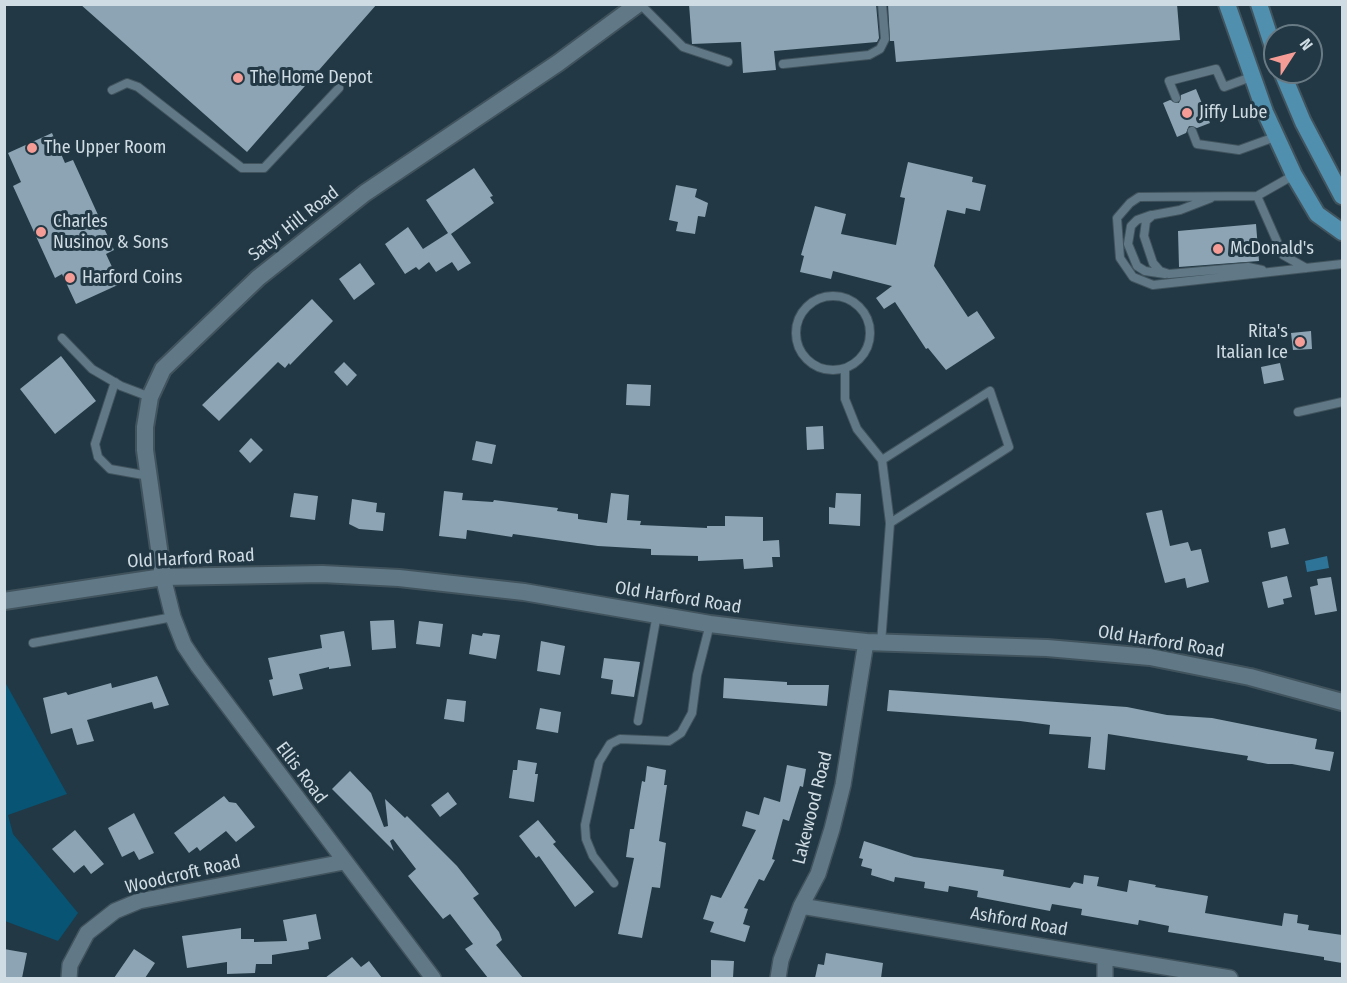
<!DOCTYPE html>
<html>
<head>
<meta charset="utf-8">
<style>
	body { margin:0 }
	#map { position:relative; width:1347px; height:983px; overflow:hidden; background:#223844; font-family:"Fira Sans Condensed",sans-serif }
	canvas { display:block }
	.frame { position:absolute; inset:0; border:6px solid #d0dce4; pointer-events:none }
	.north { position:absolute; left:1263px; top:24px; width:60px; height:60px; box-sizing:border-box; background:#223844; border:2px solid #687a84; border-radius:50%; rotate:54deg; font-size:16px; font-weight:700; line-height:24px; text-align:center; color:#d0dce4 }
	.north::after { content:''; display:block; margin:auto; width:21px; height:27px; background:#f59c96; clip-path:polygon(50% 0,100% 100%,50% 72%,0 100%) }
</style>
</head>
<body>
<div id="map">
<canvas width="1347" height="983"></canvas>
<div class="frame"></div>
<div class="north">N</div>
</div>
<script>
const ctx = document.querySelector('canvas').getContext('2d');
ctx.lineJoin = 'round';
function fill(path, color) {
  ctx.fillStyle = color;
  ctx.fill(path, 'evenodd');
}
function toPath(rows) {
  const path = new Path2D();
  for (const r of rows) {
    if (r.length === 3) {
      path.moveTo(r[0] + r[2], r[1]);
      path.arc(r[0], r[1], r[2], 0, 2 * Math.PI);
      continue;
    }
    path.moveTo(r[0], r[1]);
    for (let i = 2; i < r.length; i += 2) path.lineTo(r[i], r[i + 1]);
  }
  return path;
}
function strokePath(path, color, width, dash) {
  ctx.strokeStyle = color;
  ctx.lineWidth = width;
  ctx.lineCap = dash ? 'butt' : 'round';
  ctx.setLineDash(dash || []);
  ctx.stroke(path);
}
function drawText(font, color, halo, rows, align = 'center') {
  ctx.font = font + ' "Fira Sans Condensed",sans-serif';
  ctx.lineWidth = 6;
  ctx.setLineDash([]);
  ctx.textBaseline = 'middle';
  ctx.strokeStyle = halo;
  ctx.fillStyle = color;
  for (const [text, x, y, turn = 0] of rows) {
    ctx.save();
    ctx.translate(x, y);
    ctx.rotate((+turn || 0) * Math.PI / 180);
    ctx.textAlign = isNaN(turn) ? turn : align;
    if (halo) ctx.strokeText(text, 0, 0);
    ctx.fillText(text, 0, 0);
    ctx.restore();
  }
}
fill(toPath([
	[5,682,67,794,8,815,13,834,78,913,58,941,5,921]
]), '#075474');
fill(toPath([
	[1327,556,1329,568,1307,572,1305,561]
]), '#2d7498');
fill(toPath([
	[80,4,377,4,247,152],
	[689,4,876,4,879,38,877,42,774,51,776,70,743,73,741,42,692,44],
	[888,4,1177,4,1180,40,896,62,894,41,890,41],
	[1196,89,1210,123,1197,128,1189,126,1186,133,1177,137,1163,103,1170,100,1179,103,1181,95],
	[52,133,65,163,73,160,114,250,106,254,120,284,76,304,62,274,55,278,13,186,21,182,8,153],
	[908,162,973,177,972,182,986,185,980,211,966,208,965,214,947,210,934,266,968,317,977,311,995,338,946,370,928,348,926,349,895,302,884,309,876,298,892,286,833,271,831,279,800,272,804,256,801,255,815,206,846,214,841,234,896,245,905,198,900,197],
	[474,168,493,196,490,197,494,203,451,234,471,263,458,271,452,262,436,272,429,262,419,270,416,267,405,274,385,244,408,227,423,249,448,233,426,200],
	[676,185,697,189,695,197,708,203,705,217,698,216,695,234,676,231,678,222,669,220],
	[1256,224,1259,261,1179,267,1178,231],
	[360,263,375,284,354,300,339,279],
	[312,299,333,321,290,365,289,363,285,368,278,362,219,421,202,405],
	[1311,331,1312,349,1293,350,1291,333],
	[61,356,96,401,55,434,20,389],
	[344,362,357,375,347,386,334,372],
	[1280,363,1284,380,1264,384,1261,367],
	[627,384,651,385,650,406,626,405],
	[823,426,824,449,807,450,806,427],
	[251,438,263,450,250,463,239,451],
	[476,441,496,445,492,464,472,460],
	[444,491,463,493,462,500,493,502,494,500,558,508,557,511,578,514,578,519,607,523,611,493,629,495,627,520,641,521,640,525,707,528,707,526,725,526,725,516,763,517,763,541,779,540,780,557,772,557,773,567,744,569,743,559,698,561,698,556,651,555,651,549,598,546,513,534,512,537,467,530,466,539,439,536],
	[294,493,318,496,315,520,290,517],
	[836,493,861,494,860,526,829,524,829,507,835,508],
	[352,499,377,503,376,512,385,513,383,531,359,529,349,524],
	[1162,510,1170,546,1188,542,1191,551,1201,549,1209,582,1187,588,1185,578,1165,583,1146,513],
	[1285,528,1289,544,1271,548,1268,532],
	[1287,576,1292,597,1283,599,1284,604,1268,608,1262,582],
	[1331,577,1337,611,1315,615,1310,587,1318,585,1317,579],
	[394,620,396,648,372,650,370,621],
	[419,621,443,624,440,647,416,644],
	[344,631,351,666,329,669,329,667,299,674,303,689,273,696,269,680,273,679,268,658,322,648,320,635],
	[483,633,500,635,496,659,469,654,472,634,482,636],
	[541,641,565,646,560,675,537,671],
	[604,658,640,662,634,697,611,694,613,680,601,678],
	[157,676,169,705,154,709,152,702,87,720,94,741,77,745,72,728,51,734,43,698,66,692,68,695,111,683,112,688],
	[724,678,787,682,787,685,829,685,827,706,723,698],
	[889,690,1127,707,1167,715,1212,718,1317,739,1315,749,1334,752,1330,771,1292,764,1268,764,1247,760,1248,756,1108,734,1105,770,1088,768,1091,737,1049,734,1050,725,1020,721,887,711],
	[447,699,466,701,464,722,444,719],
	[540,708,561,712,558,733,536,729],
	[518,760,537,763,535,774,538,774,534,802,509,798,513,770,517,770],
	[787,765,806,769,803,787,800,786,789,821,783,819,772,859,775,860,764,881,759,879,744,908,748,909,743,924,750,926,745,942,710,932,714,922,703,919,711,895,721,898,756,830,742,826,746,811,759,815,764,797,780,802],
	[647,766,666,770,664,785,667,785,659,841,666,843,660,888,652,887,642,938,618,934,634,858,626,857,630,829,634,829,642,781,645,782],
	[350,771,371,793,384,827,388,826,385,799,405,818,407,816,457,866,479,894,473,898,499,932,502,940,496,945,523,978,488,978,465,949,473,944,450,914,443,919,408,876,416,869,393,839,390,841,394,851,332,789],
	[448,792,457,804,440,817,431,805],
	[224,796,229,802,236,803,255,827,236,842,226,831,200,851,197,847,189,853,174,833],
	[134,813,154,853,139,860,134,851,122,857,108,828],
	[538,820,556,842,553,844,594,892,575,907,539,856,536,858,519,836],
	[75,830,104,864,91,874,84,865,74,873,52,849],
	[864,841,914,857,1004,870,1003,876,1070,888,1074,882,1083,884,1084,875,1099,877,1097,886,1127,892,1129,880,1156,885,1155,887,1208,896,1205,913,1282,926,1284,913,1298,915,1297,923,1309,925,1308,930,1342,935,1342,963,1324,960,1324,957,1168,932,1169,926,1139,920,1138,925,1081,915,1082,909,1052,904,1050,911,977,897,978,891,949,886,948,892,924,888,925,882,895,877,894,882,871,875,872,869,861,866,863,859,859,858],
	[316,914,321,939,308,942,309,949,272,955,272,964,256,964,255,973,227,974,227,962,187,968,182,936,241,928,241,939,254,939,254,942,287,941,283,920],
	[4,949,27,953,22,978,4,978],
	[134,949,155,963,145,978,114,978],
	[826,953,883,963,881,978,815,978,818,964,824,965],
	[352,957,361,967,369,961,382,978,325,978],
	[711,960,734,961,733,978,711,978]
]), '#8ca4b3');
const service = toPath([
	[640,4,683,47,728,62],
	[783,64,869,55,880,49,885,39,882,4],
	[112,90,127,83,138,87,242,168,264,168,339,88],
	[1176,98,1169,81,1216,69,1224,87,1251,77],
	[1192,131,1197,144,1239,150,1275,137],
	[1294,175,1257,196,1139,197,1130,203,1117,218,1120,258,1133,277,1153,285,1342,264],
	[1257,196,1283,255,1306,268],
	[1211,198,1180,210,1153,215,1146,221,1144,236,1153,263,1160,271,1169,274,1248,267,1262,270],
	[1151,215,1137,220,1131,226,1128,244,1137,266,1145,271,1165,274],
	[833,333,37],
	[62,338,92,369,121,386,150,397],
	[845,369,845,399,857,429,882,460,890,523,881,643],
	[115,382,95,444,98,457,110,469,149,476],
	[1298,412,1342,402],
	[882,460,990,391,1009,447,890,523],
	[33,643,173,617],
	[638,721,657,614],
	[614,883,593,856,586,839,585,825,599,762,610,744,620,739,669,741,681,733,692,713,697,675,710,624]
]);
const minor = toPath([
	[163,577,173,617,184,645,198,666,433,978],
	[801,906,1230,978],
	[69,978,70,965,87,933,115,911,139,901,344,862],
	[778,978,781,960,801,906,818,874,832,829,843,785,866,642],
	[1105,978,1105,958]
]);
const tertiary = toPath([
	[163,577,145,450,145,427,150,397,163,369,258,278,365,193,558,63,638,4],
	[4,601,163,577,322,574,399,578,524,592,710,624,791,634,866,642,1047,648,1150,657,1250,677,1342,702]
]);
const primary = toPath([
	[1227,4,1265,112,1294,175,1317,214,1342,232],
	[1259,4,1275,53],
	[1282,72,1303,122,1342,196]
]);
strokePath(service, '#41545e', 10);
strokePath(minor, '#41545e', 18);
strokePath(tertiary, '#41545e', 20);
strokePath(primary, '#41545e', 20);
strokePath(service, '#617987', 8);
strokePath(minor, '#617987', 15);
strokePath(tertiary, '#617987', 16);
strokePath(primary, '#518faf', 16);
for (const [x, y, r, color] of [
	[238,78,6,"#f59c96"],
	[1187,113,6,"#f59c96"],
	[32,148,6,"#f59c96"],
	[41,232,6,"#f59c96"],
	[1218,249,6,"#f59c96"],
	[70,278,6,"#f59c96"],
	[1300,342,6,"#f59c96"]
]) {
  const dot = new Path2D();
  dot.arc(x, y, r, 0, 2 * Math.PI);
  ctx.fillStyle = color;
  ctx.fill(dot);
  strokePath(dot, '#223844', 2);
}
drawText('18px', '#d0dce4', '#223844', [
	["The Home Depot",250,78],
	["Jiffy Lube",1199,113],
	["The Upper Room",44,148],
	["Charles",53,222],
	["Nusinov & Sons",53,243],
	["McDonald's",1230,249],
	["Harford Coins",82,278],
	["Rita's",1288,332,"right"],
	["Italian Ice",1288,353,"right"]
], 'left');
drawText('18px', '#d0dce4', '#223844', [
	["Satyr Hill Road",294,224,-38],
	["Old Harford Road",191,559,-3],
	["Old Harford Road",678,598,9],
	["Old Harford Road",1161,642,9],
	["Ellis Road",301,773,53],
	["Lakewood Road",813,808,-76],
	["Woodcroft Road",183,875,-13],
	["Ashford Road",1019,922,10]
]);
</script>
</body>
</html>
